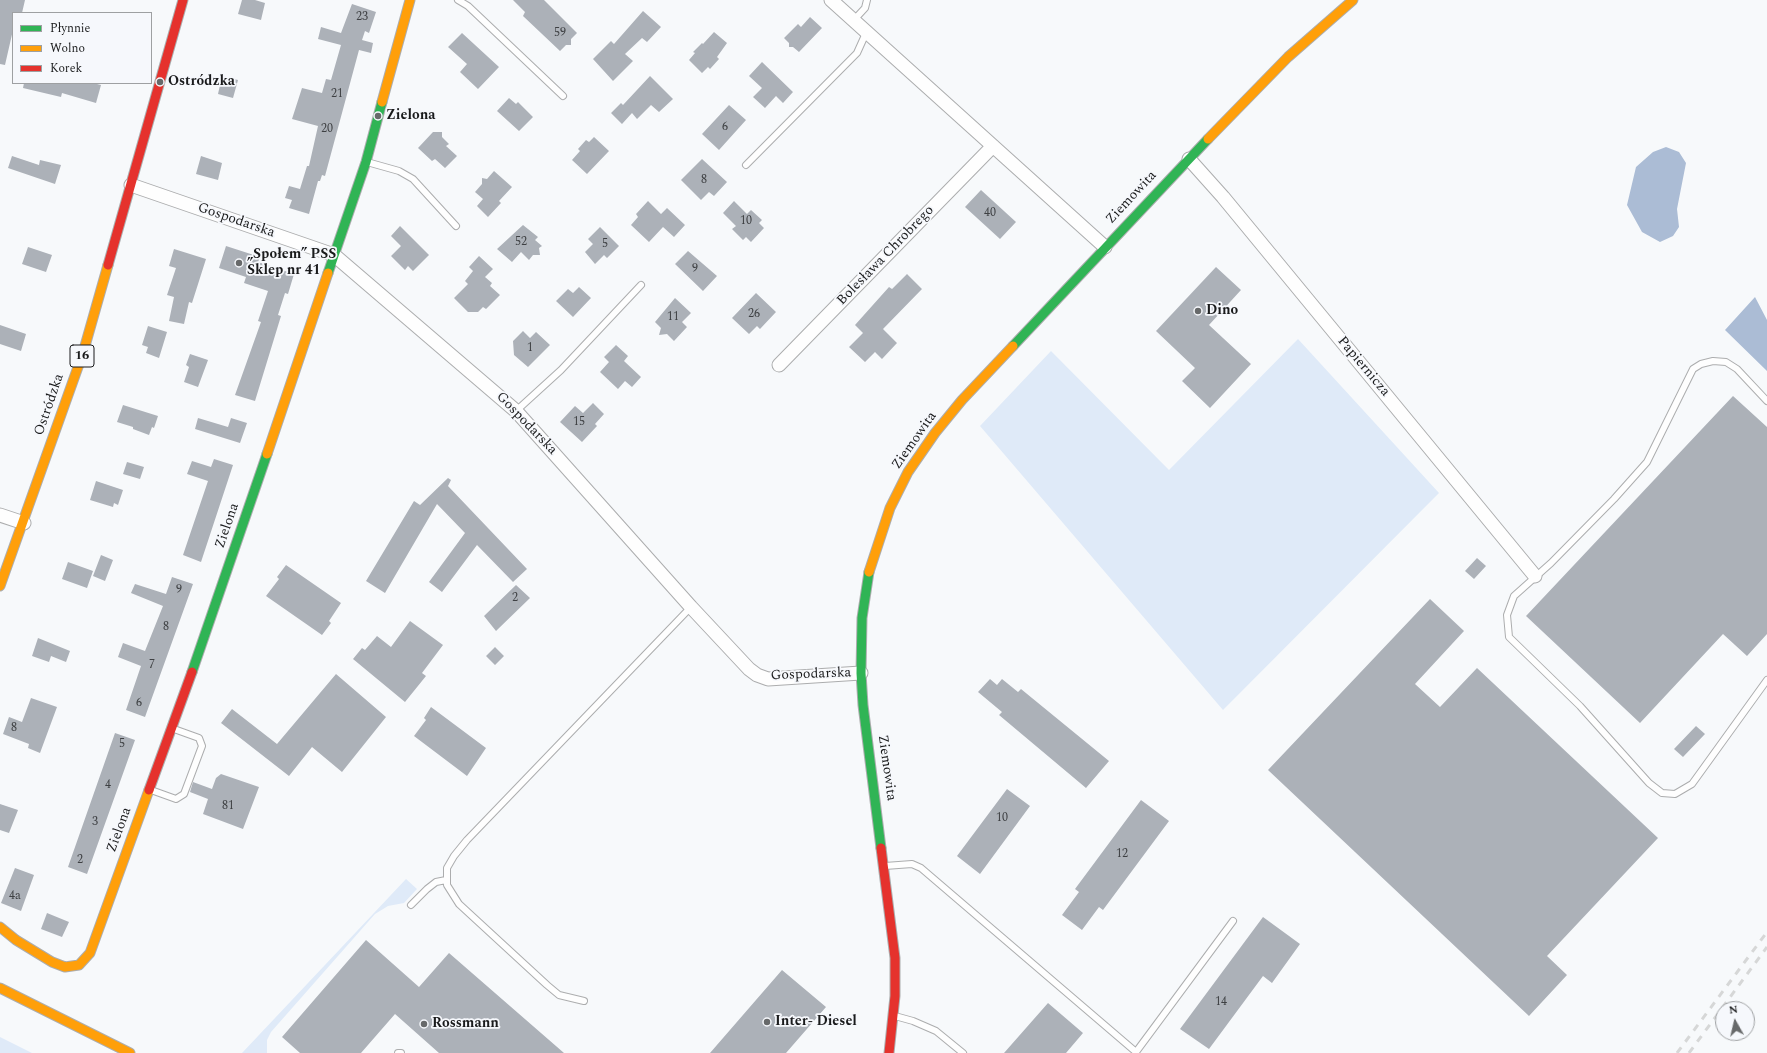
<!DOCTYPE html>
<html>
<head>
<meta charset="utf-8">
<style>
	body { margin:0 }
	#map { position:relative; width:1767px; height:1053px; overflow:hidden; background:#f7f9fb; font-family:Spectral,serif }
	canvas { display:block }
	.legend { position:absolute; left:12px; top:12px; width:140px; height:72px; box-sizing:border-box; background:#f6f8fc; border:1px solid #9ea0a2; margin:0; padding:5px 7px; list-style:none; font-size:12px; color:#1a1b1c }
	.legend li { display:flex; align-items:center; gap:8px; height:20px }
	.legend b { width:20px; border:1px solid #9ea0a2 }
	.north { position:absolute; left:1715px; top:1001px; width:40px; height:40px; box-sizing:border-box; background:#f6f8fc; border:1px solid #9ea0a2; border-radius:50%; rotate:352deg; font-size:11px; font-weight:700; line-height:16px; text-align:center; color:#1a1b1c }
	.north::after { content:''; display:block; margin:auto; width:14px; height:18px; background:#67696a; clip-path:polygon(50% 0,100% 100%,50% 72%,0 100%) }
</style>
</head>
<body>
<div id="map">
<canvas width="1767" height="1053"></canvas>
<ul class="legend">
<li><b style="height:5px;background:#30b455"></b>Płynnie</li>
<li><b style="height:5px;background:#ff9f0a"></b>Wolno</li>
<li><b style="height:5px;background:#e5322d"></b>Korek</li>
</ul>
<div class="north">N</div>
</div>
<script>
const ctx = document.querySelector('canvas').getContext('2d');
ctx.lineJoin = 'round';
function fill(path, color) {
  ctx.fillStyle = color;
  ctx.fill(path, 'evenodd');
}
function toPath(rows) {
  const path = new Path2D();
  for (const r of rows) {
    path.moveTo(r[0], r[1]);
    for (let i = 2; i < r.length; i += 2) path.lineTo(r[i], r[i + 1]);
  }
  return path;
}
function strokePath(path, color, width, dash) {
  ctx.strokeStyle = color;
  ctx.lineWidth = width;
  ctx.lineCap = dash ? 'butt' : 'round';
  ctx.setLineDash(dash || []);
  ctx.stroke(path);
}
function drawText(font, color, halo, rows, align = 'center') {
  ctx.font = font + ' Spectral,serif';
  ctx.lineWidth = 3.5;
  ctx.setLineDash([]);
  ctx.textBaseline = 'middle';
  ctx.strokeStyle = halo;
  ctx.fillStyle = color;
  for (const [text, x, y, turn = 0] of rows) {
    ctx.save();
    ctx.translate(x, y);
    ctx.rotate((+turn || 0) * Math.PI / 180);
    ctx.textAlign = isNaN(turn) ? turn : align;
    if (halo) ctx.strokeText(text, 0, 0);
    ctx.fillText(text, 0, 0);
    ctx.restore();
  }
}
fill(toPath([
	[1298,339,1439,493,1223,710,980,426,1051,351,1169,470],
	[406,879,417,889,404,903,388,906,375,914,271,1032,267,1040,267,1053,242,1053],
	[0,1037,32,1053,0,1053]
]), '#dfeaf8');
fill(toPath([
	[1666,147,1679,152,1686,163,1677,209,1679,227,1673,236,1660,242,1642,232,1627,205,1636,167,1653,152],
	[1755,297,1767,320,1767,371,1725,330]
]), '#abbcd5');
fill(toPath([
	[0,0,25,0,22,13,13,13,13,30,5,65,0,64],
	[242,0,255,0,265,3,261,20,238,14],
	[513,0,544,0,577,33,571,39,571,45,566,45,560,51,523,16,525,12],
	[352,4,376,12,369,33,365,31,362,40,373,43,371,53,359,50,325,176,322,175,320,181,318,181,309,214,289,208,292,200,285,198,289,186,300,189,307,166,309,166,318,126,292,119,302,88,322,93,326,79,331,80,341,45,318,39,321,27,341,33],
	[643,11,661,27,647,42,642,38,625,54,633,61,613,81,593,59,611,41,614,44],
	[810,17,822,28,799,52,793,47,789,47,789,43,784,38,798,24,801,27],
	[714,32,727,43,717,57,719,59,710,69,708,67,702,73,689,60,695,53,693,52,702,43,703,44],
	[462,33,499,67,478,89,460,72,467,64,448,47],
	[762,62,793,92,783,103,776,96,765,108,753,97,762,88,749,76],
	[222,76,238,80,233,98,218,94],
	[650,76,673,99,659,112,651,105,637,119,632,113,622,124,611,113,621,103,623,105],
	[24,83,93,83,101,85,96,103,62,93,61,97,23,88],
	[509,98,516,104,518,102,533,117,519,131,497,111],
	[729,105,746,120,719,150,702,134],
	[433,132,442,132,442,137,449,144,446,146,457,156,445,168,435,159,432,161,418,148],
	[594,137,609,151,587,174,572,160,580,151,578,149,586,140,589,142],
	[12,156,39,165,40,160,61,165,55,184,8,168],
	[201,156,222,163,218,180,196,174],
	[702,159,727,182,714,196,709,192,701,200,681,180],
	[494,171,512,187,499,201,501,203,488,217,477,206,483,199,475,192,482,184,482,178,487,179],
	[981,190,1016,222,1000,239,965,207],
	[648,201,661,214,667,208,685,225,674,237,663,227,649,242,631,225,638,217,636,214],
	[734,201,747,214,751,210,762,220,759,223,764,228,751,242,746,237,743,240,732,229,736,226,723,213],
	[523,225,538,237,535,240,542,246,539,248,540,255,533,255,529,260,521,252,512,262,497,249],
	[400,226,429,255,413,271,408,266,405,270,391,256,401,246,391,236],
	[600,227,619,246,607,258,604,255,595,264,585,252,593,244,588,239],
	[226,246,260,257,258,262,294,274,288,294,285,293,278,315,281,316,255,401,235,395,261,322,258,321,268,291,244,283,246,277,219,268],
	[28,247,52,255,46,272,22,264],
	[174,249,206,259,192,303,189,302,184,324,169,321,174,297,167,295,176,268,169,266],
	[688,251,717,276,703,291,675,264],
	[479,256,493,269,485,277,492,283,490,286,500,295,486,309,483,307,478,312,468,312,454,298,468,284,465,281,473,271,469,267],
	[1216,267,1241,290,1209,325,1251,364,1210,408,1182,381,1195,368,1156,331],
	[907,274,922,289,883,329,897,343,882,359,875,352,865,362,849,347,863,333,855,325,889,287,892,289],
	[579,287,591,298,573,317,556,301,568,289,573,293],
	[756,293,776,312,760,329,757,326,749,334,732,318],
	[675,298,691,313,682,322,687,327,674,341,667,334,659,335,661,328,655,322],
	[0,325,26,334,21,351,0,344],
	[148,326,167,332,159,358,146,353,148,347,142,345],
	[523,331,530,338,536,332,550,345,528,367,514,355,513,341],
	[616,345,628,356,624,361,641,377,632,387,625,381,618,389,600,372,609,362,604,357],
	[190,354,208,360,198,387,184,382,189,367,186,365],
	[1733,396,1767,427,1767,634,1747,656,1723,634,1640,723,1526,616],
	[593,403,604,414,595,424,597,426,582,442,560,422,575,406,583,413],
	[123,405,158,416,154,428,152,427,149,435,133,429,133,427,117,422],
	[198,418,228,427,231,418,247,423,240,443,195,429],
	[214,459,233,465,201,562,183,555,208,481,187,474,192,461,211,467],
	[127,462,144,467,140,479,123,474],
	[448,478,451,480,448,486,527,569,513,582,477,545,442,592,429,582,465,533,437,504,385,593,366,581,414,501,420,505],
	[96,481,123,490,118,505,114,503,113,507,90,500],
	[101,555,113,560,105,581,93,576],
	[1477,558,1486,566,1474,579,1465,571],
	[68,562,93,571,87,588,62,579],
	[286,565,341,603,329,621,331,623,322,635,266,596,279,579,277,577],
	[172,577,193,584,145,717,126,710,141,666,118,657,123,643,145,651,163,606,131,593,135,584,166,594],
	[516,585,530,598,496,631,484,616],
	[1430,599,1464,631,1415,684,1440,707,1477,668,1658,838,1547,956,1567,975,1529,1016,1268,770],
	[410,621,443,645,422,673,426,676,405,702,353,659,362,648,365,650,377,636,391,647],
	[38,638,70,651,66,662,51,656,49,662,32,656],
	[495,647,504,656,495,665,486,656],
	[336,674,386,717,342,772,312,747,289,776,221,723,232,709,277,744],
	[990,679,997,685,1002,679,1018,692,1021,689,1109,761,1086,788,999,715,1002,712,978,692],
	[31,698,57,707,40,753,28,748,29,744,3,734,9,717,22,722],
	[431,707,486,748,467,776,414,736,426,720,424,718],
	[1696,726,1705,734,1683,757,1674,749],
	[115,733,135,740,87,874,68,867],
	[221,774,259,787,243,829,203,814,208,799,190,792,193,782,212,789,216,778],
	[1007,789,1030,806,980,874,957,856],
	[1141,800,1169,821,1103,910,1099,907,1082,930,1062,915,1079,892,1075,889],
	[0,804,18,810,9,833,0,830],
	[15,868,34,875,21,911,1,903],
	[47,913,69,922,62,937,41,929],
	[1263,917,1300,944,1272,983,1263,976,1209,1049,1180,1029],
	[366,940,419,987,449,953,564,1053,439,1053,395,1014,361,1053,300,1053,282,1037],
	[782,970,826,1007,786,1053,710,1053],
	[1048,1003,1083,1033,1066,1053,1004,1053]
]), '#acb1b8');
const lane = toPath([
	[458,0,468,6,563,96],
	[853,21,865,8,867,0],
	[367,162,399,171,413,179,456,226],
	[746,165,857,53,866,33],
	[1767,401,1737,369,1726,362,1713,361,1701,364,1693,369,1647,462,1614,499,1551,563,1514,596,1507,615,1509,637,1580,706,1649,783,1662,793,1675,794,1692,784,1767,680],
	[516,411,561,370,641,285],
	[151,790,176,799,184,794,202,746,199,738,174,729],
	[885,866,912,864,921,868,1136,1052,1233,921],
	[411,905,427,889,436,882,446,880],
	[584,1001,559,995,547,985,459,904,447,885,447,868,454,856,467,840,691,607],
	[895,1016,913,1021,936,1031,963,1053],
	[398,1053,401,1053]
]);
const street = toPath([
	[831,0,1105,247],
	[1189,159,1223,197,1535,576],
	[131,185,334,255,516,411,691,607,749,669,757,675,768,679,861,673],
	[779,365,993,146],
	[0,515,24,523]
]);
const fast = toPath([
	[328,273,366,162,382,102],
	[1013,346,1208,139],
	[869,572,862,618,861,673,863,705,881,848],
	[192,672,267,454]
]);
const slow = toPath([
	[382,102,410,0],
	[1208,139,1288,57,1353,0],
	[267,454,328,273],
	[869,572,890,508,908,472,935,433,962,400,1013,346],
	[0,586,83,353,108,265],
	[0,927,16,940,52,962,65,967,79,965,90,953,149,790],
	[0,988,130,1053]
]);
const jam = toPath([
	[108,265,183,0],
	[149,790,192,672],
	[881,848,895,958,895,996,889,1053]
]);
strokePath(lane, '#acadae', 8);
strokePath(street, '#acadae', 15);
strokePath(fast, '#acadae', 11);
strokePath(slow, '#acadae', 11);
strokePath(jam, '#acadae', 11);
strokePath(lane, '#fefefe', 6);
strokePath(street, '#fefefe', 13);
strokePath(fast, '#30b455', 9);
strokePath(slow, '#ff9f0a', 9);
strokePath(jam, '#e5322d', 9);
strokePath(toPath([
	[1677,1053,1767,932],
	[1689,1053,1767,947]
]), '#d6d7d7', 3, [7, 7]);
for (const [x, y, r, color] of [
	[160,82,4,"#67696a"],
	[378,116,4,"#67696a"],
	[239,263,4,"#67696a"],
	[1198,311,4,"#67696a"],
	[767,1022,4,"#67696a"],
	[424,1024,4,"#67696a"]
]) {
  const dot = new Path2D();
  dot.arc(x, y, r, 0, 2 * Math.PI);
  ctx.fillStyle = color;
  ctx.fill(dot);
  strokePath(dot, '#f6f8fc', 1.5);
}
drawText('12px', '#3e4043', null, [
	["23",362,18],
	["59",560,34],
	["21",337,95],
	["6",725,128],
	["20",327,130],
	["8",704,181],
	["40",990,214],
	["10",746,222],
	["52",521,243],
	["5",605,245],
	["9",695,270],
	["26",754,315],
	["11",673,318],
	["1",530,349],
	["15",579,423],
	["9",179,591],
	["2",515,599],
	["8",166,628],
	["7",152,666],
	["6",139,704],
	["8",14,729],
	["5",122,745],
	["4",108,786],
	["81",228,807],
	["10",1002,819],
	["3",95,823],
	["12",1122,855],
	["2",80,861],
	["4a",15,897],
	["14",1221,1003]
]);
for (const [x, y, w] of [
	[82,356,24]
]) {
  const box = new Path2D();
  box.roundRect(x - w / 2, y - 11, w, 22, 3);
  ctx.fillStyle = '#f6f8fc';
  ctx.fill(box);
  strokePath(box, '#1a1b1c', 1);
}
drawText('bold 13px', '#1a1b1c', null, [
	["16",82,356]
]);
drawText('bold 14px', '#1a1b1c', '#f6f8fc', [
	["Ostródzka",168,82],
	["Zielona",386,116],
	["„Społem” PSS",247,255],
	["Sklep nr 41",247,271],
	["Dino",1206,311],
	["Inter- Diesel",775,1022],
	["Rossmann",432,1024]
], 'left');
drawText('14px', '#1a1b1c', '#f6f8fc', [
	["Ziemowita",1132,198,-47],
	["Gospodarska",236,221,19],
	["Bolesława Chrobrego",886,256,-46],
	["Papiernicza",1363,367,50],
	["Ostródzka",50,405,-71],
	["Gospodarska",526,424,46],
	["Ziemowita",915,441,-55],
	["Zielona",228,526,-71],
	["Gospodarska",811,675,-2],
	["Ziemowita",886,768,82],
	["Zielona",120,830,-70]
]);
</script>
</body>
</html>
